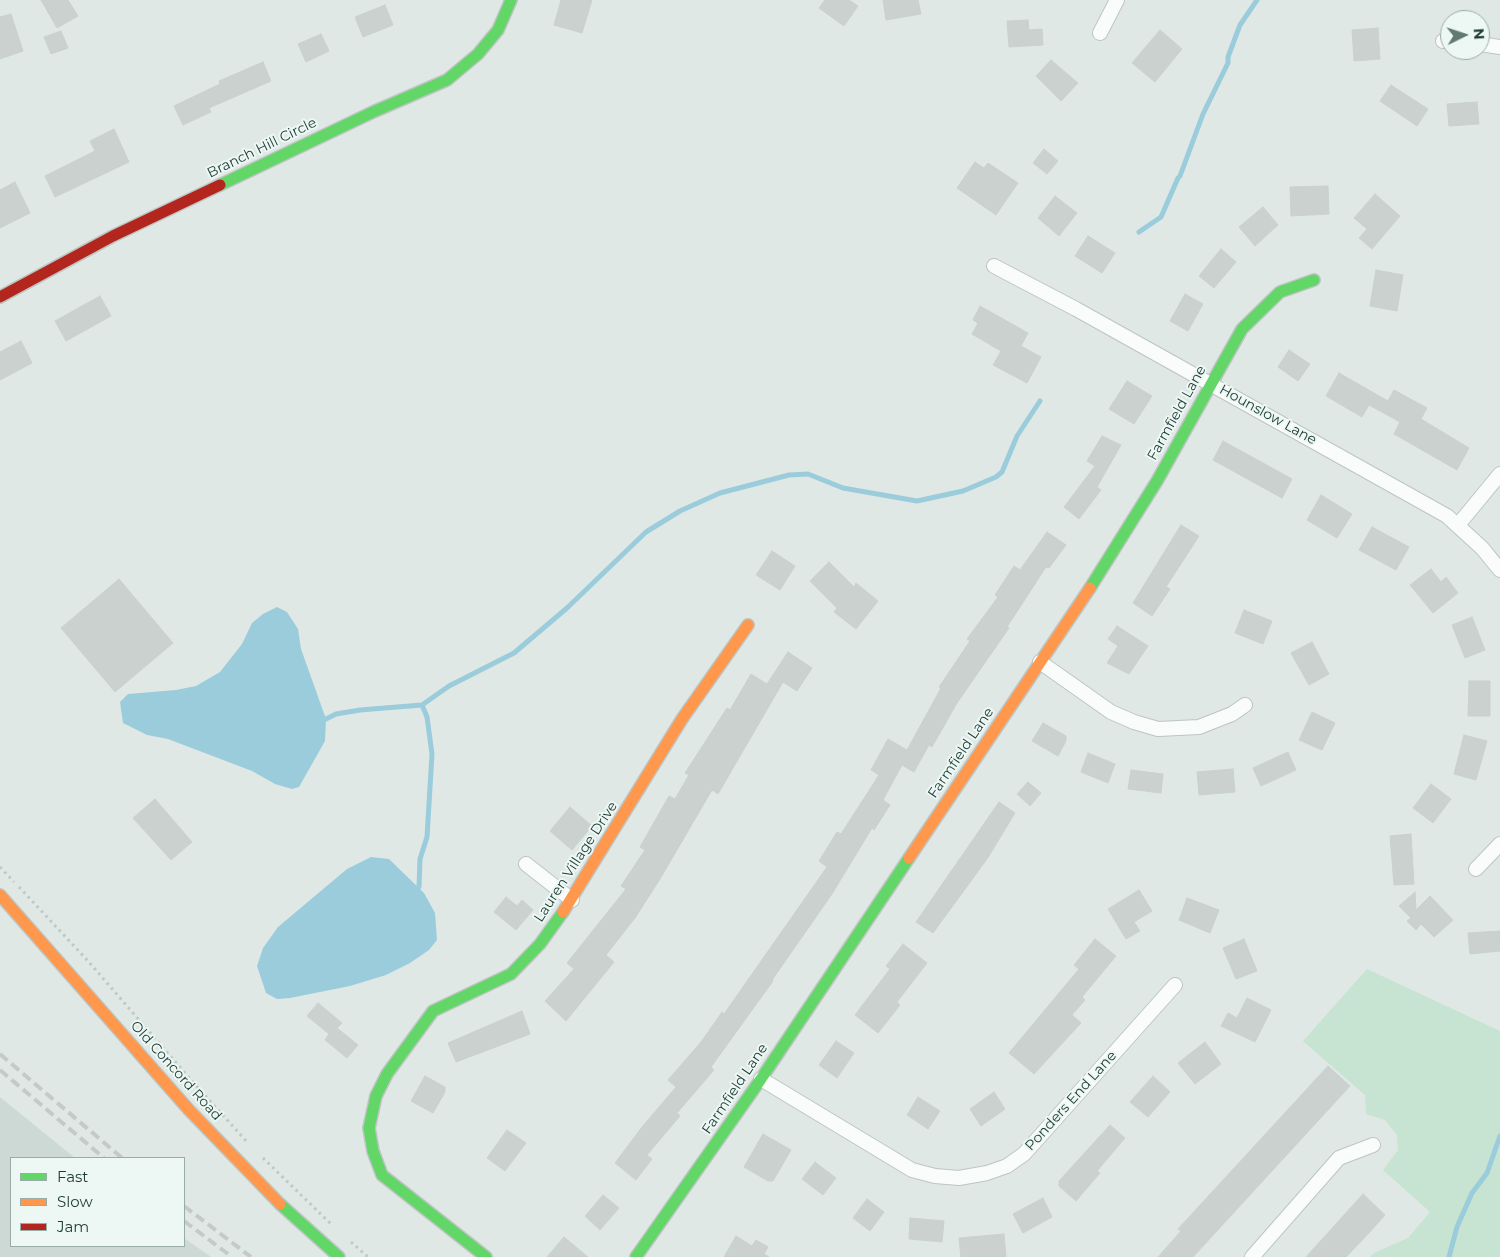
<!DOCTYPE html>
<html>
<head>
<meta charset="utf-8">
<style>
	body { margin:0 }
	#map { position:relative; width:1500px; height:1257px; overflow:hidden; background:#e0e8e5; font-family:Montserrat,sans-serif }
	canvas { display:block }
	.legend { position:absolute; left:10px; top:1157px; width:175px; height:90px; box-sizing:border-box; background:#edf7f3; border:1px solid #9aaca7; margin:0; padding:6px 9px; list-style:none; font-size:15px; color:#1d3b36 }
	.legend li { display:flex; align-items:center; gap:10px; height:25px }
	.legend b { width:25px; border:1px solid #9aaca7 }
	.north { position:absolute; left:1440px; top:10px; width:50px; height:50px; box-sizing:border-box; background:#edf7f3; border:1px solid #9aaca7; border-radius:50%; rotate:86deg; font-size:14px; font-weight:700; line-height:20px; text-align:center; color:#1d3b36 }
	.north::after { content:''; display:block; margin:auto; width:18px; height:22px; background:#617873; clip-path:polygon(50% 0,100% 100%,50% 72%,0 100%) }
</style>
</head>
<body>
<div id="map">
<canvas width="1500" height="1257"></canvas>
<ul class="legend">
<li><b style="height:6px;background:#63d668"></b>Fast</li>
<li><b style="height:6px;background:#ff974d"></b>Slow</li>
<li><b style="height:6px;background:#b3261e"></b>Jam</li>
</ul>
<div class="north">N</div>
</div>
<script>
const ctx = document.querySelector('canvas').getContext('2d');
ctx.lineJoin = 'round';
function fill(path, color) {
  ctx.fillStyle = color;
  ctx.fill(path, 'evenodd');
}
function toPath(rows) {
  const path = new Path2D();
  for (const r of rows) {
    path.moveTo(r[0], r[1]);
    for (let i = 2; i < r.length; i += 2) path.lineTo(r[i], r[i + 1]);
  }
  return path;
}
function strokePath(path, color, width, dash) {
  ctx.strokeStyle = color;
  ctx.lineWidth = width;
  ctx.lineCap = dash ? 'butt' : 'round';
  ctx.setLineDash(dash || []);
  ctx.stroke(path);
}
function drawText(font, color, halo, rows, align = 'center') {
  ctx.font = font + ' Montserrat,sans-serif';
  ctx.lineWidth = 4;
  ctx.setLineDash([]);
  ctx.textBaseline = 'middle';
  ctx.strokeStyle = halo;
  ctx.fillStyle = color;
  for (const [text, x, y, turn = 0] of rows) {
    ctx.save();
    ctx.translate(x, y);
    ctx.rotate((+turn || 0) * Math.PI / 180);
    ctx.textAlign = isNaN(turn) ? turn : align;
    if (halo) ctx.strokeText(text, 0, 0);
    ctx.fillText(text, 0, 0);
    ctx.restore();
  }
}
fill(toPath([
	[0,1097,75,1158,11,1158,11,1246,184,1246,184,1238,211,1257,0,1257]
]), '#cdd9d5');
fill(toPath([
	[1367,969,1500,1031,1500,1257,1370,1257,1374,1253,1408,1238,1430,1212,1383,1170,1398,1150,1397,1135,1385,1120,1366,1114,1365,1095,1303,1041]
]), '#c7e3d2');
fill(toPath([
	[277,607,287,612,298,629,301,649,326,719,325,741,299,787,292,789,275,784,252,771,168,739,147,735,123,723,120,702,128,694,176,690,196,686,220,672,242,644,252,623,263,614],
	[371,857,389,859,424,893,435,913,437,940,429,950,410,963,386,975,350,986,290,998,277,999,266,993,257,966,263,948,278,927,347,869]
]), '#9bccdb');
strokePath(toPath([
	[1139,232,1161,217,1178,178,1180,176,1203,114,1228,63,1228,57,1240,25,1257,0],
	[322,719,326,719,336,714,360,710,422,705,449,686,514,653,567,608,646,532,680,511,720,493,789,475,808,474,843,488,917,501,963,491,996,477,1002,472,1017,436,1040,401],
	[415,890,419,887,420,859,427,837,432,754,427,717,422,705],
	[1449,1257,1457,1227,1472,1193,1487,1173,1500,1136]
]), '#9bccdb', 5);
const building = toPath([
	[41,0,68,0,78,16,57,28,41,0],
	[561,0,592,0,582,33,554,25,561,0],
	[825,0,849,0,858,6,844,26,819,8,825,0],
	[883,0,918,0,921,14,886,20,883,0],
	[385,5,393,25,363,37,355,17,385,5],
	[11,14,23,51,0,59,0,17,11,14],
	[1028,20,1029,30,1042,29,1043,45,1009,47,1007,21,1028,20],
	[1378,28,1380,59,1354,61,1352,30,1378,28],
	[1160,30,1182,49,1155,82,1132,63,1160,30],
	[61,31,68,48,51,54,44,37,61,31],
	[321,34,329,51,306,62,298,44,321,34],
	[1051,60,1078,83,1061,101,1036,76,1051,60],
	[263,62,271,81,209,108,211,112,183,125,174,106,220,84,219,81,263,62],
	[1391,85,1428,109,1417,126,1380,101,1391,85],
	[1477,102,1479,124,1449,126,1447,104,1477,102],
	[114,129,129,162,55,197,45,176,95,151,90,141,114,129],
	[1044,149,1058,161,1047,174,1033,163,1044,149],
	[975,162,984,168,988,163,1018,183,996,215,957,188,975,162],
	[15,182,30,213,0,228,0,190,15,182],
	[1328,186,1329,214,1291,216,1290,187,1328,186],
	[1375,194,1400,216,1372,249,1359,238,1367,229,1354,218,1375,194],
	[1055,196,1077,213,1059,236,1038,218,1055,196],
	[1263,207,1278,225,1255,246,1239,227,1263,207],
	[1088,236,1115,253,1102,273,1075,256,1088,236],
	[1221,249,1236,262,1214,288,1199,276,1221,249],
	[1376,270,1403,275,1397,311,1370,306,1376,270],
	[1185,294,1203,304,1188,331,1170,321,1185,294],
	[100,296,111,316,66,341,55,321,100,296],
	[980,306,1028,333,1021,346,1041,357,1027,383,993,365,1001,351,972,334,978,323,973,320,980,306],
	[21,341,32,363,0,380,0,352,21,341],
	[1289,350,1310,364,1298,381,1278,367,1289,350],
	[1339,373,1388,401,1394,390,1427,408,1421,419,1469,448,1457,470,1394,434,1400,422,1369,405,1362,417,1326,396,1339,373],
	[1127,381,1152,396,1134,424,1109,409,1127,381],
	[1102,436,1121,445,1097,487,1101,490,1079,519,1064,507,1095,466,1087,461,1102,436],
	[1223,441,1292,479,1282,498,1213,460,1223,441],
	[1321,495,1352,514,1337,538,1307,520,1321,495],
	[1181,525,1199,536,1166,587,1170,589,1152,616,1133,603,1181,525],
	[1372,527,1409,547,1396,570,1359,550,1372,527],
	[1047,532,1066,545,1049,568,1046,567,1007,627,1009,628,957,703,932,747,929,745,914,772,902,765,883,800,890,805,874,830,872,828,832,894,772,980,773,981,711,1067,714,1070,677,1113,680,1116,647,1155,652,1159,636,1180,615,1163,642,1127,676,1087,668,1080,701,1042,722,1012,724,1014,827,867,819,861,837,832,841,834,879,775,871,770,888,739,907,750,941,688,939,687,970,641,967,639,998,597,995,595,1014,566,1020,570,1047,532],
	[772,551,795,566,780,590,756,575,772,551],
	[829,562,854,587,856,583,878,601,856,629,834,612,837,608,810,581,829,562],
	[1431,569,1441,582,1446,577,1458,593,1433,613,1410,585,1431,569],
	[119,579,173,643,115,692,61,628,119,579],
	[1244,610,1272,621,1263,644,1235,633,1244,610],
	[1472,617,1485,650,1465,658,1452,625,1472,617],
	[1117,626,1148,646,1129,674,1107,663,1118,646,1108,639,1117,626],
	[1312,642,1329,674,1309,685,1291,653,1312,642],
	[788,652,812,668,797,691,783,682,718,794,712,790,660,879,635,918,606,955,614,962,566,1021,545,1001,574,969,567,963,626,889,621,886,645,850,640,847,669,796,675,799,689,775,685,773,727,708,730,710,751,674,767,684,788,652],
	[1469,681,1490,681,1490,716,1468,716,1469,681],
	[1312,712,1335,723,1322,750,1299,740,1312,712],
	[1043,723,1066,736,1066,741,1058,756,1032,741,1043,723],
	[1464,735,1487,741,1476,780,1454,774,1464,735],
	[1288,752,1296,770,1261,786,1253,768,1288,752],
	[1088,753,1115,764,1108,783,1081,772,1088,753],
	[1233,769,1235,792,1199,795,1197,772,1233,769],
	[1131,770,1163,774,1161,793,1128,789,1131,770],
	[1028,782,1041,793,1030,806,1017,794,1028,782],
	[1431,784,1451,799,1433,823,1413,808,1431,784],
	[155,799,192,842,171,860,133,818,155,799],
	[999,802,1015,813,987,859,933,933,916,922,999,802],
	[570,807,592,826,572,850,550,831,570,807],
	[1411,834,1414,884,1394,885,1390,836,1411,834],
	[1139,890,1152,911,1134,922,1140,931,1126,939,1108,909,1139,890],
	[1415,892,1416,910,1430,896,1453,920,1434,937,1421,924,1416,930,1407,921,1411,918,1399,906,1415,892],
	[506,897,517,906,522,900,533,910,516,930,494,912,506,897],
	[1187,898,1219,910,1210,933,1179,920,1187,898],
	[1500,931,1500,951,1470,954,1468,933,1500,931],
	[1095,939,1116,956,1082,997,1085,1000,1072,1015,1081,1023,1034,1074,1009,1053,1079,969,1074,965,1095,939],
	[1244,939,1257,971,1236,979,1223,948,1244,939],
	[903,944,927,963,897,1002,900,1005,878,1033,855,1015,890,969,886,966,903,944],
	[1247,998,1271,1010,1255,1042,1221,1026,1228,1013,1237,1018,1247,998],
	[318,1003,342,1023,337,1028,358,1045,347,1058,325,1040,329,1034,307,1016,318,1003],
	[522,1011,530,1034,456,1062,448,1043,522,1011],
	[836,1041,854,1053,837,1078,819,1065,836,1041],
	[1205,1042,1221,1064,1195,1084,1178,1063,1205,1042],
	[1328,1066,1350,1086,1193,1257,1158,1257,1181,1231,1178,1229,1328,1066],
	[425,1076,445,1087,445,1092,433,1113,411,1101,425,1076],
	[1153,1076,1170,1092,1148,1117,1130,1102,1153,1076],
	[994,1092,1005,1109,981,1126,970,1109,994,1092],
	[918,1097,940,1111,928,1129,907,1115,918,1097],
	[1110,1125,1125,1138,1097,1171,1100,1173,1076,1201,1059,1186,1059,1181,1110,1125],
	[507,1130,526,1143,505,1171,487,1158,507,1130],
	[763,1134,791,1150,773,1181,768,1181,744,1167,763,1134],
	[815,1162,836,1178,823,1195,802,1179,815,1162],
	[1363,1194,1385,1215,1369,1233,1346,1257,1306,1257,1363,1194],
	[603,1195,619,1208,600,1230,585,1216,603,1195],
	[1043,1198,1052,1217,1023,1233,1013,1214,1043,1198],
	[867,1199,884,1212,870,1231,853,1218,867,1199],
	[910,1218,944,1221,942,1242,909,1239,910,1218],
	[1004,1234,1006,1257,961,1257,959,1238,1004,1234],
	[736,1236,752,1246,756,1240,768,1247,764,1254,769,1257,724,1257,736,1236],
	[564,1237,588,1257,547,1257,564,1237]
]);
fill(building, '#cad1cf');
strokePath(building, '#c9d1ce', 1);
const street = toPath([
	[1100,33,1117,0],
	[1443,41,1450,41],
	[1480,44,1500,47],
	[994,266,1076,309,1447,516,1482,548,1500,570],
	[1458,525,1500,474],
	[1040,662,1111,712,1134,722,1158,729,1199,727,1232,714,1245,705],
	[526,864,572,900],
	[1476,869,1500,844],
	[761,1079,912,1170,935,1176,959,1178,987,1173,1007,1166,1024,1154,1175,985],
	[1252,1257,1339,1158,1373,1145]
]);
const fast = toPath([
	[220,185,373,112,447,80,478,54,498,30,511,0],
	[1090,588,1157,481,1242,329,1280,292,1314,280],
	[280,1204,339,1257],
	[486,1257,382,1175,373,1151,369,1128,376,1096,387,1074,433,1011,511,974,540,944,563,912],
	[636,1257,761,1079,909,858]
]);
const slow = toPath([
	[909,858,1090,588],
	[0,895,189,1110,280,1204],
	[563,912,682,719,748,625]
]);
const jam = toPath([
	[0,297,113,236,220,185]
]);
strokePath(street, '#bdc5c2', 16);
strokePath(fast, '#bcc5c2', 14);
strokePath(slow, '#bcc5c2', 14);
strokePath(jam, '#bcc5c2', 14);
strokePath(toPath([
	[0,867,14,882],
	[19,887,88,961,191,1080,248,1143],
	[263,1158,332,1225],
	[351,1242,368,1257]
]), '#bec8c6', 3, [2.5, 4]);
strokePath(street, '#fafcfb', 14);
strokePath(fast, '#63d668', 11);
strokePath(slow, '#ff974d', 11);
strokePath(jam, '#b3261e', 11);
strokePath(toPath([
	[0,1054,122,1158],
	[0,1070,104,1158],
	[184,1206,251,1257],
	[184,1221,232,1257]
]), '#c5cac9', 4, [10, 5]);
drawText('14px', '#1d3b36', '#edf7f3', [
	["Branch Hill Circle",262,148,-26],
	["Farmfield Lane",1177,413,-61],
	["Hounslow Lane",1268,415,29],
	["Farmfield Lane",961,753,-56],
	["Lauren Village Drive",576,862,-57],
	["Old Concord Road",176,1071,48],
	["Farmfield Lane",735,1089,-56],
	["Ponders End Lane",1071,1101,-48]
]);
</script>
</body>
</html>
